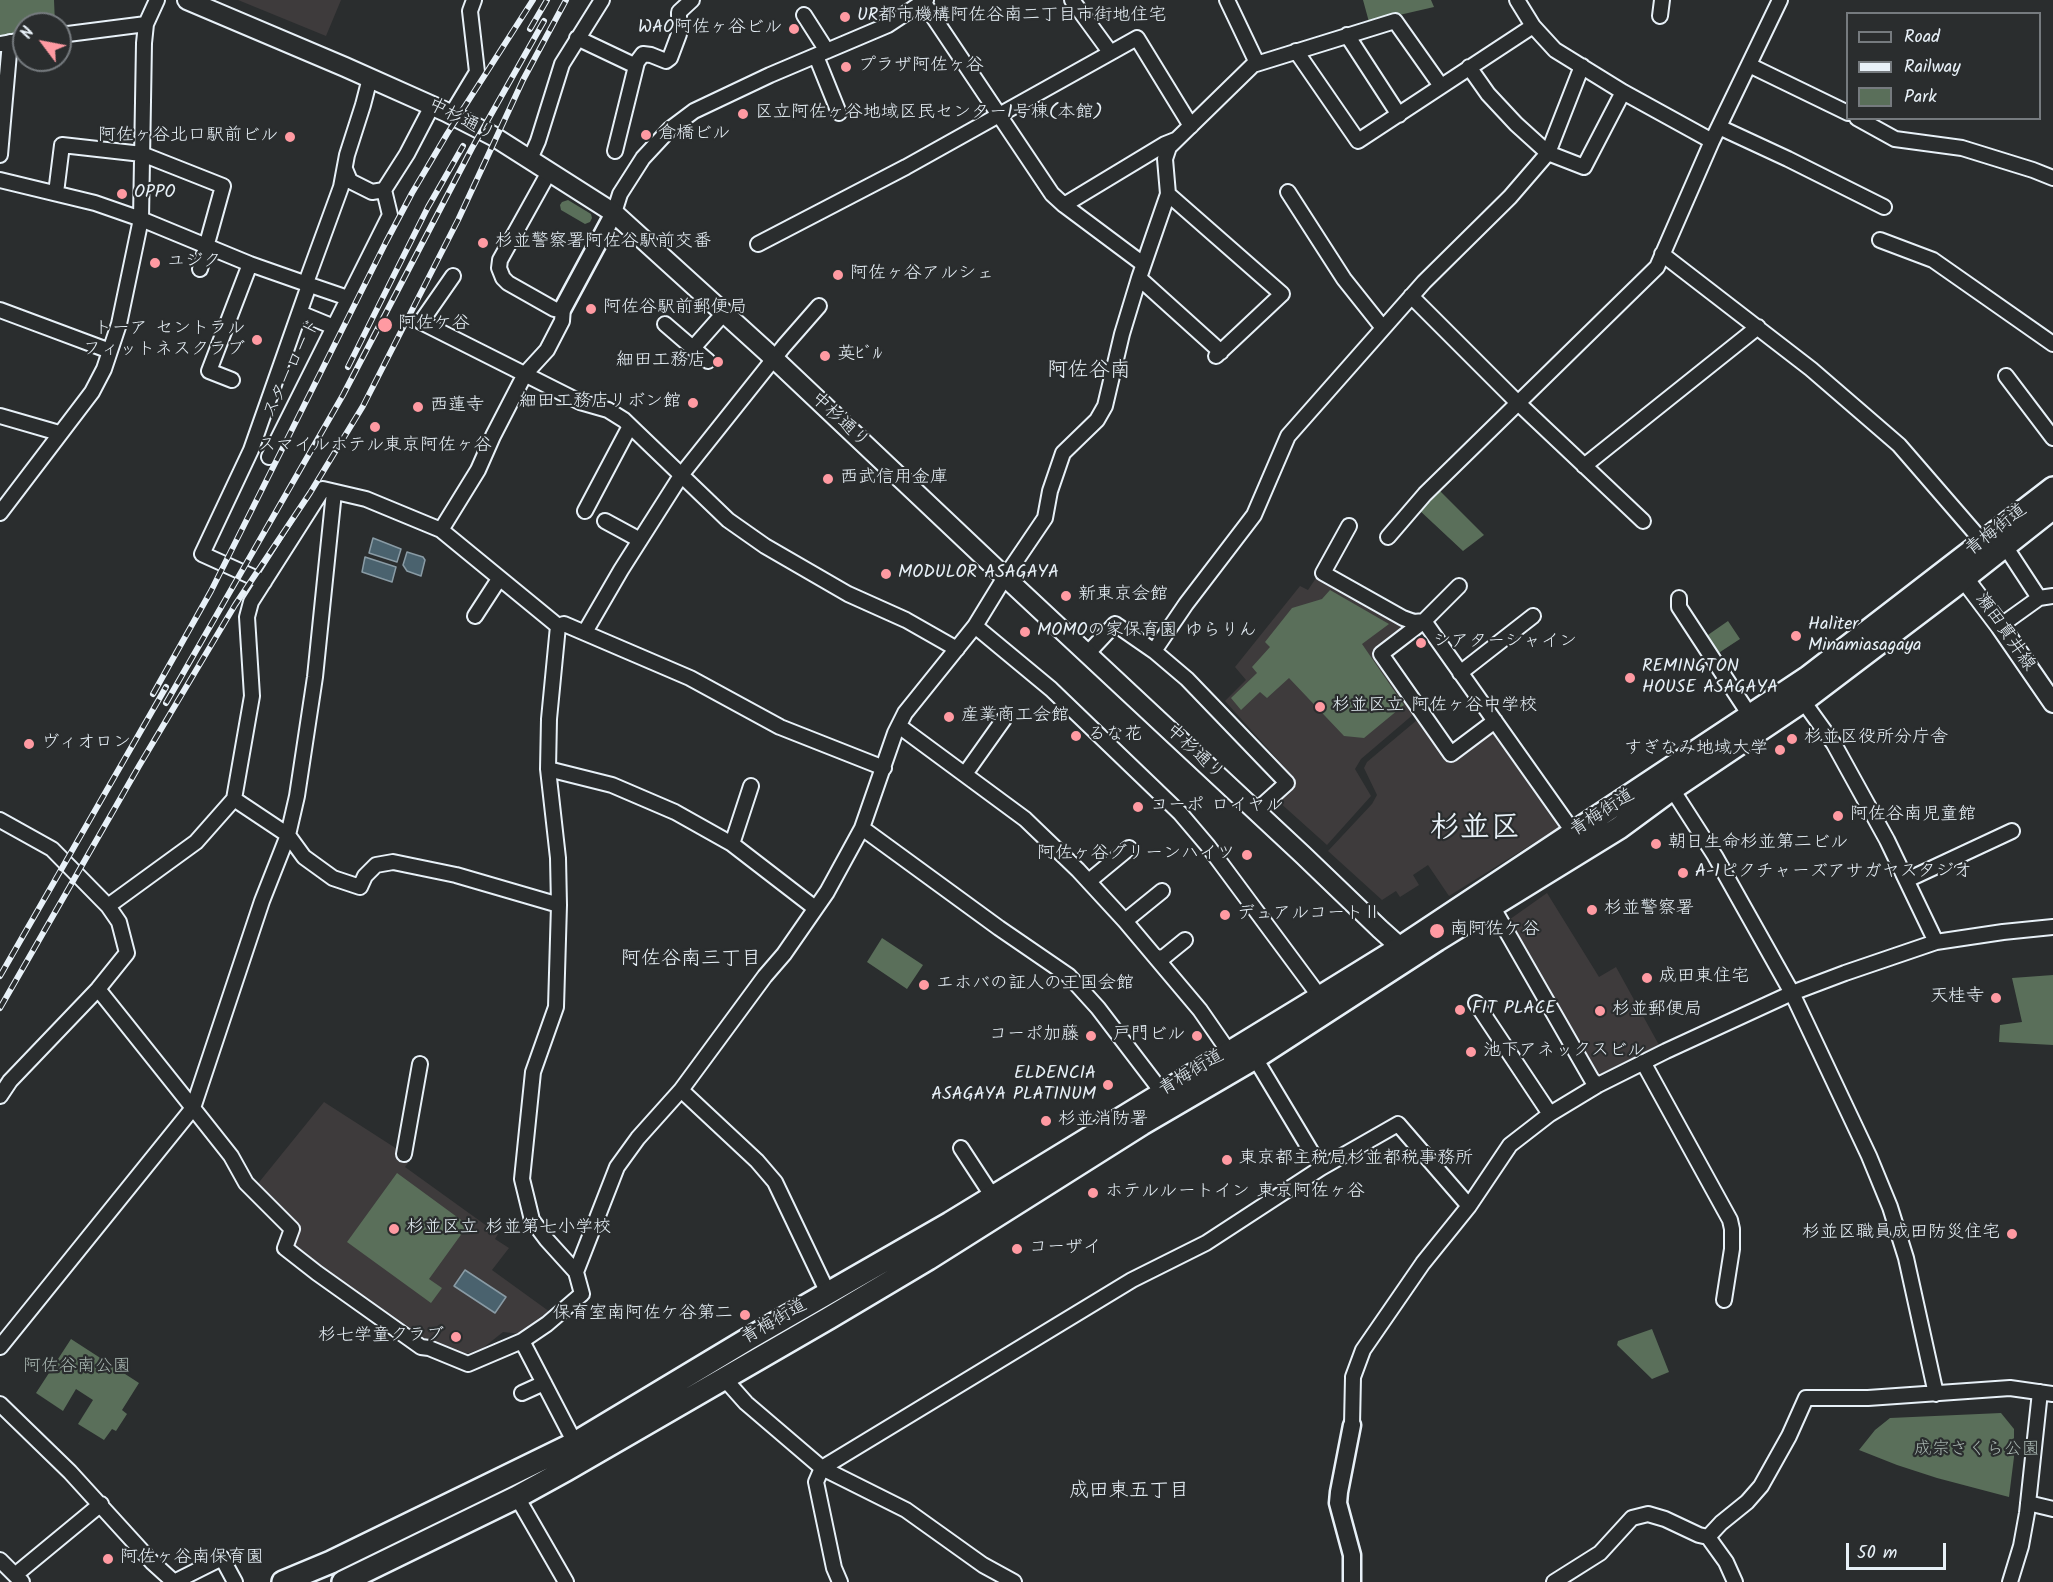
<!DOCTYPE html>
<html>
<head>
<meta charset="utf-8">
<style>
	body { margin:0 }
	#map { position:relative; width:2053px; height:1582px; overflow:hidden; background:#2a2d2e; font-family:Kalam,sans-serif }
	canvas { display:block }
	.legend { position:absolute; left:1846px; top:12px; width:195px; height:108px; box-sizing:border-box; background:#2a2d2e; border:2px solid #767b7f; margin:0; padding:8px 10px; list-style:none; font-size:18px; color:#e8f1f8 }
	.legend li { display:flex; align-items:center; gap:12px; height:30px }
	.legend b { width:30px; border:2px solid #767b7f }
	.north { position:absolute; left:12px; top:12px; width:60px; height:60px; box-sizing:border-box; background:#2a2d2e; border:2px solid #767b7f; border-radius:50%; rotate:302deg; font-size:16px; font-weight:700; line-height:24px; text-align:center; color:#e8f1f8 }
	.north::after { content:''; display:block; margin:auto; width:21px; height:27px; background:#ff9aa2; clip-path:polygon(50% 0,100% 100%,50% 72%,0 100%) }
	.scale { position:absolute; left:1846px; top:1543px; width:100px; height:27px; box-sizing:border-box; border:3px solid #e8f1f8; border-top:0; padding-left:8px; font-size:18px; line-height:21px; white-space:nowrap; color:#e8f1f8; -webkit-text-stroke:4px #2a2d2e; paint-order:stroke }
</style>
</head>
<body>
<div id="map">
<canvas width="2053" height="1582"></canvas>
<ul class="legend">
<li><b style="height:8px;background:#2a2d2e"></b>Road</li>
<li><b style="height:8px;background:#e8f1f8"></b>Railway</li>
<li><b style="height:16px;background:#5a6f5a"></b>Park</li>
</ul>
<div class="north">N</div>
<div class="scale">50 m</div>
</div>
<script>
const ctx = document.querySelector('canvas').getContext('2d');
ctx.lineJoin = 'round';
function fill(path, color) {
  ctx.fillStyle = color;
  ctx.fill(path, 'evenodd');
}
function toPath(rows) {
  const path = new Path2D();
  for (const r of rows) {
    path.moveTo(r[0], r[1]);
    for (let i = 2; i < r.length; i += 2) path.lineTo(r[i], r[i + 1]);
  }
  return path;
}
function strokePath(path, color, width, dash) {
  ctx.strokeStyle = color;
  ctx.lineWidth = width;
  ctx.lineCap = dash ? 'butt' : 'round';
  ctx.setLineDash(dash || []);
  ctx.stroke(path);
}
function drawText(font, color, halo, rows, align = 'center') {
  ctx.font = font + ' Kalam,"Klee One",sans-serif';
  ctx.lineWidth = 4.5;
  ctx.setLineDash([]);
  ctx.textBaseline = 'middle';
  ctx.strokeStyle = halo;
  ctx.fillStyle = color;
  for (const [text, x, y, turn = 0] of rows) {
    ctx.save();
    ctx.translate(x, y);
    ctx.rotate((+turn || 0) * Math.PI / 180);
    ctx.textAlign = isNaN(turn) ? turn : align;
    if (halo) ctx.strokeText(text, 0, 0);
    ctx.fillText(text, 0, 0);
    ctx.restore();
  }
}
fill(toPath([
	[238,0,341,0,326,36],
	[1318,575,1400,623,1400,631,1373,651,1415,713,1361,759,1355,769,1371,796,1327,845,1278,801,1296,780,1225,701,1246,680,1235,667,1300,586,1308,590],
	[1417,720,1424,721,1451,759,1493,731,1497,731,1518,766,1561,826,1449,896,1428,865,1413,875,1419,885,1400,897,1396,891,1382,900,1328,851,1372,804,1377,795,1364,768,1367,762],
	[1547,893,1599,977,1616,967,1659,1045,1658,1050,1603,1078,1598,1076,1506,922],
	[324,1102,397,1149,408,1163,405,1167,498,1234,495,1239,509,1248,492,1270,550,1312,521,1334,503,1332,483,1348,466,1354,455,1354,437,1343,418,1342,292,1247,298,1225,256,1186]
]), '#3e3b3c');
fill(toPath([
	[0,0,54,0,55,24,24,24,24,33,0,36],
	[1363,0,1431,0,1434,7,1369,22],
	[568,200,591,214,592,218,590,222,585,224,561,210,560,205,562,202],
	[1438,489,1484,535,1463,551,1418,509],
	[1330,590,1389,624,1362,644,1404,705,1364,738,1344,736,1289,678,1267,698,1260,692,1241,710,1231,698,1257,673,1252,667,1270,647,1265,642,1292,608,1322,599],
	[1728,621,1740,639,1717,654,1705,637],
	[882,938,923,965,907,989,867,962],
	[2053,975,2053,1045,1999,1042,2000,1025,2022,1022,2012,978],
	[397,1173,468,1225,429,1279,442,1288,431,1303,347,1242],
	[1652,1329,1669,1372,1652,1379,1617,1345,1618,1341],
	[71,1339,139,1383,122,1410,127,1414,116,1431,112,1429,104,1440,78,1424,93,1400,76,1389,63,1411,36,1393],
	[2001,1413,2014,1429,2014,1457,2009,1497,1937,1478,1897,1465,1859,1450,1875,1430,1890,1418]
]), '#5a6f5a');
const water = toPath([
	[373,538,401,549,397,562,369,553,373,538],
	[407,552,423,557,425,560,421,576,407,571,403,565,407,552],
	[365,557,396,567,392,582,362,572,365,557],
	[465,1270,506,1297,495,1313,454,1286,465,1270]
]);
fill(water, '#4a626e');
strokePath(water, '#899ba5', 1.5);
const minor = toPath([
	[922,0,1052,194,1064,205,1143,264],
	[1072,0,1110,52],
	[1227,0,1257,63],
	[1517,0,1533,26,1555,50,1623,92,1712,141],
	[804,15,827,51],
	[1660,16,1662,0],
	[60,35,146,24],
	[1347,35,1399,115],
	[577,38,636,66],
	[0,44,24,40],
	[1296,51,1358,141,1533,26],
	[816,56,839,113],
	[1749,65,1848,113],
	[1469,67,1488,94,1516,124,1548,153,1582,66],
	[451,115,477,72,470,11,474,0],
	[1857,118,1895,139,1962,148,2033,170,2053,178],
	[1719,127,1788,159,1884,207],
	[615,151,637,62,643,54,651,55,666,61,670,58,679,34,679,12,692,0],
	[0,155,10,42],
	[530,159,538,141,562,64,602,0],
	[345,169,350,181,372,192,384,190,407,154,432,106],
	[0,180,95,203,141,219,250,264,307,284,308,288,251,450,202,554,264,582],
	[1288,192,1344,279,1383,328],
	[56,193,62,145,142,154,223,186,200,269],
	[1168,194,1282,294,1216,356],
	[1064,205,1165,144,1175,140],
	[614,213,620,194,643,158,670,129,694,111,770,75,888,25,926,0],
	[1880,240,1933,260,2053,344],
	[758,244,906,167,1137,38,1191,126],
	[1662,254,1811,369,1899,445,1983,542],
	[453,276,421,322,580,402,608,410,624,420,728,520,765,546,848,594,906,620,957,649],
	[1139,278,1221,352],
	[1411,296,1517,402,1643,521],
	[348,298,307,284,307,280,341,187,347,155,363,105,370,78],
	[0,310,110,351],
	[300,313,334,327],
	[665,324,708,361],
	[693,348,724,313],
	[2006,376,2053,438],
	[232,380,209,371,250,264],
	[0,416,59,433],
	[269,457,390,215,384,190],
	[1584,466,1758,327],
	[585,511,630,426],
	[0,513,92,392,104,369,119,324,141,219,144,43,146,24,157,0],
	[605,521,640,540],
	[1349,526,1323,573,1403,618,1414,622,1424,621],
	[441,530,478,470,493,436,525,374,547,350,562,321,563,308,559,310,554,309,508,283,503,278,499,268,500,260,549,172],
	[1388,537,1425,494,1657,267,1712,141,1780,0],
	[2005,546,2039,598],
	[1459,586,1424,621,1381,654,1451,754,1495,721],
	[1679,598,1679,607,1751,717],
	[475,616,499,579],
	[1424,621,1574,833],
	[975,626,1051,689,1180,813,1208,846,1320,997],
	[2000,626,2039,598,2053,596],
	[585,632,621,570,682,474,784,346,819,306],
	[1154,651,1186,604,1254,515,1288,436,1424,282,1510,197,1548,153,1584,167,1623,92],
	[1087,654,1115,624,1154,651,1187,679,1287,783,1256,811],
	[1460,673,1533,616],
	[1803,701,1834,744,1887,840,1936,942],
	[899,726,1025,819,1078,870,1125,921,1200,1010,1229,1052],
	[548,769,612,785,675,812,732,844,815,908],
	[965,774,1004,719],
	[1664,786,1672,789,1715,856,1792,993,1869,1156,1890,1207,1906,1258,1936,1394],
	[234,799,288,835,304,857,333,878,360,887,365,876,376,865,393,862,456,875,559,905],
	[0,820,52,849,108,906,119,922,127,953,98,989,10,1081,0,1096],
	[862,828,999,928,1069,976,1098,1008,1162,1092],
	[732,844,751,786],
	[1907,880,2012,831],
	[1089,881,1129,848],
	[108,906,196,842,234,799,252,696,247,617,251,602,323,489,366,499,441,530,558,626,564,624,690,678,780,727,884,768],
	[1492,906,1592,1080,1598,1085],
	[1125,921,1162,891],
	[1156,958,1164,957,1185,940],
	[98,989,193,1108,231,1156,246,1183,292,1229,285,1248,317,1273,421,1347,429,1348,468,1364,522,1341,547,1324,582,1294,576,1272,547,1240,532,1220,522,1179,533,1072,556,1007,559,905,558,858,548,769,549,719,558,626],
	[1476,1003,1550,1114],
	[1255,1058,1321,1168],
	[1643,1062,1730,1220,1732,1229,1732,1249,1724,1300],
	[681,1090,757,1161,775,1182,828,1293],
	[961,1148,993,1197],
	[404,1154,420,1064],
	[576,1272,617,1167,638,1138,681,1090,765,976,784,954,827,892,862,828,895,733,905,713,975,626,1005,577,1045,518,1050,491,1063,453,1097,420,1105,406,1122,334,1139,278,1168,194,1165,159,1169,147,1253,65,1395,21,1441,86],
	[522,1341,575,1443],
	[0,1347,193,1108,262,901,288,835,297,796,315,677,334,492],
	[726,1377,730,1385,746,1403,822,1468,906,1510,983,1565,1014,1582],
	[522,1393,544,1383],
	[0,1404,70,1472,152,1562,174,1582,222,1558,235,1582],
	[1352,1425,1353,1377,1363,1350,1423,1263,1469,1206,1510,1145,1550,1114,1598,1085,1666,1051,1792,993,1845,973,1936,942,2003,932,2053,927],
	[517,1497,566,1582],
	[2028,1503,2053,1509],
	[1708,1537,1721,1523,1747,1502,1761,1486,1789,1436,1806,1398,1868,1398,2010,1388,2053,1394],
	[0,1560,22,1582],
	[15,1575,101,1504],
	[840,1582,834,1568,816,1482,822,1468,1132,1280,1206,1243,1321,1168,1398,1124,1469,1206],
	[1554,1582,1600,1553,1632,1518,1648,1514,1665,1519,1699,1535,1708,1537,1726,1562,1735,1582],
	[2010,1582,2021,1546,2027,1513,2040,1392]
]);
const tertiary = toPath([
	[563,308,614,213],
	[1352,1582,1352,1555,1338,1503,1339,1492,1352,1425]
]);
const secondary = toPath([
	[187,0,345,67,446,112,493,136,614,213,767,352,1005,577,1303,855,1380,929,1409,955],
	[1957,569,2000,626,2053,703]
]);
const primary = toPath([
	[283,1582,331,1562,575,1443,748,1339,950,1223,1320,997,1401,947,1808,677,2053,488],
	[343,1582,517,1497,566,1470,829,1318,928,1259,1142,1124,1255,1058,1437,940,1619,828,1672,789,1803,701,1952,588,2053,508]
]);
strokePath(minor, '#e8f1f8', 18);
strokePath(tertiary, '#e8f1f8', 21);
strokePath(secondary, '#e8f1f8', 22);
strokePath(primary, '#e8f1f8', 26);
strokePath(minor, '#2a2d2e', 14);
strokePath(tertiary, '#2a2d2e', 16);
strokePath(secondary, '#2a2d2e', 18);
strokePath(primary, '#2a2d2e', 21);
const rail = toPath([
	[530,29,547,0],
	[348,367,428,207,463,146],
	[153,694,211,591,386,242,412,193,447,134,533,0],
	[166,703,343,395,472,148,544,21],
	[0,976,166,687],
	[0,1008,139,766,235,605,310,493,363,406,458,220,523,80,566,0]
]);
strokePath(rail, '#e8f1f8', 6);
strokePath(rail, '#2a2d2e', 4, [11]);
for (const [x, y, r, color] of [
	[845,17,6,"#ff9aa2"],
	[794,29,6,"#ff9aa2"],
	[846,67,6,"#ff9aa2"],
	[743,114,6,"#ff9aa2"],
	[646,135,6,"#ff9aa2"],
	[290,137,6,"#ff9aa2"],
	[122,194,6,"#ff9aa2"],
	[483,243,6,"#ff9aa2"],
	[155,263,6,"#ff9aa2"],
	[838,275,6,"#ff9aa2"],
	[591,309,6,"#ff9aa2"],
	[385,325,8,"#ff9aa2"],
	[257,340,6,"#ff9aa2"],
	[825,356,6,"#ff9aa2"],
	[718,362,6,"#ff9aa2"],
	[693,403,6,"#ff9aa2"],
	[418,407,6,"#ff9aa2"],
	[375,427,6,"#ff9aa2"],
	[828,479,6,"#ff9aa2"],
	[886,574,6,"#ff9aa2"],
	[1066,596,6,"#ff9aa2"],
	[1025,632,6,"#ff9aa2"],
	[1796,636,6,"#ff9aa2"],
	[1421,643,6,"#ff9aa2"],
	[1630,678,6,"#ff9aa2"],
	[1320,707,6,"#ff9aa2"],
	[949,717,6,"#ff9aa2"],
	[1076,736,6,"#ff9aa2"],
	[1792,739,6,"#ff9aa2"],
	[29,744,6,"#ff9aa2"],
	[1780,750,6,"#ff9aa2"],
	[1138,807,6,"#ff9aa2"],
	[1838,816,6,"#ff9aa2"],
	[1656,844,6,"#ff9aa2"],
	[1247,855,6,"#ff9aa2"],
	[1683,873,6,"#ff9aa2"],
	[1592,910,6,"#ff9aa2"],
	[1225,915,6,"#ff9aa2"],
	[1437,931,8,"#ff9aa2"],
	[1647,978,6,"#ff9aa2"],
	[924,985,6,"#ff9aa2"],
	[1996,998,6,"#ff9aa2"],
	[1460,1010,6,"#ff9aa2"],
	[1600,1011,6,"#ff9aa2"],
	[1091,1036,6,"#ff9aa2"],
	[1197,1036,6,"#ff9aa2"],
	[1471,1052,6,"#ff9aa2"],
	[1108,1085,6,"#ff9aa2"],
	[1046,1121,6,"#ff9aa2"],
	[1227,1160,6,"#ff9aa2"],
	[1093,1193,6,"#ff9aa2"],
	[394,1229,6,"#ff9aa2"],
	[2012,1234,6,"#ff9aa2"],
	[1017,1249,6,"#ff9aa2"],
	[745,1315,6,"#ff9aa2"],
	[456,1337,6,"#ff9aa2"],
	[108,1559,6,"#ff9aa2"]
]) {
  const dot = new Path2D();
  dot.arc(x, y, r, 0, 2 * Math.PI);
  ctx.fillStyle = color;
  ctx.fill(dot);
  strokePath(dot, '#2a2d2e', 2);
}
drawText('18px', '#e8f1f8', '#2a2d2e', [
	["UR都市機構阿佐谷南二丁目市街地住宅",857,17],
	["WAO阿佐ヶ谷ビル",782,29,"right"],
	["プラザ阿佐ヶ谷",858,67],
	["区立阿佐ヶ谷地域区民センター1号棟(本館)",755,114],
	["倉橋ビル",658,135],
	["阿佐ヶ谷北口駅前ビル",278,137,"right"],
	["OPPO",134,194],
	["杉並警察署阿佐谷駅前交番",495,243],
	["ユジク",167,263],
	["阿佐ヶ谷アルシェ",850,275],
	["阿佐谷駅前郵便局",603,309],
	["阿佐ケ谷",398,325],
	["トーア セントラル",245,330,"right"],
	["フィットネスクラブ",245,351,"right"],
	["英ﾋﾞﾙ",837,356],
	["細田工務店",706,362,"right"],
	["細田工務店リボン館",681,403,"right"],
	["西蓮寺",430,407],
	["スマイルホテル東京阿佐ヶ谷",375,447,"center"],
	["西武信用金庫",840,479],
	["MODULOR ASAGAYA",898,574],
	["新東京会館",1078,596],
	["Haliter",1808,626],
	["Minamiasagaya",1808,647],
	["MOMOの家保育園 ゆらりん",1037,632],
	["シアターシャイン",1433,643],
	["REMINGTON",1642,668],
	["HOUSE ASAGAYA",1642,689],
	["杉並区立 阿佐ヶ谷中学校",1332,707],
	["産業商工会館",961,717],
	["るな花",1088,736],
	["杉並区役所分庁舎",1804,739],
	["ヴィオロン",41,744],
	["すぎなみ地域大学",1768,750,"right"],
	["コーポ ロイヤル",1150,807],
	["阿佐谷南児童館",1850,816],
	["朝日生命杉並第二ビル",1668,844],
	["阿佐ヶ谷グリーンハイツ",1235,855,"right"],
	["A-1ピクチャーズアサガヤスタジオ",1695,873],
	["杉並警察署",1604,910],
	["デュアルコートⅡ",1237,915],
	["南阿佐ケ谷",1450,931],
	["成田東住宅",1659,978],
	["エホバの証人の王国会館",936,985],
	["天桂寺",1984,998,"right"],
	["FIT PLACE",1472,1010],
	["杉並郵便局",1612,1011],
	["コーポ加藤",1079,1036,"right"],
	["戸門ビル",1185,1036,"right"],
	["池下アネックスビル",1483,1052],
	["ELDENCIA",1096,1075,"right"],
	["ASAGAYA PLATINUM",1096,1096,"right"],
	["杉並消防署",1058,1121],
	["東京都主税局杉並都税事務所",1239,1160],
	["ホテルルートイン 東京阿佐ヶ谷",1105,1193],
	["杉並区立 杉並第七小学校",406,1229],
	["杉並区職員成田防災住宅",2000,1234,"right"],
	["コーザイ",1029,1249],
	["保育室南阿佐ケ谷第二",733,1315,"right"],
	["杉七学童クラブ",444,1337,"right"],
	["阿佐ヶ谷南保育園",120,1559]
], 'left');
drawText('18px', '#e8f1f8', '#2a2d2e', [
	["中杉通り",461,121,27],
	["スターロード",293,369,-64],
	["中杉通り",839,421,43],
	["青梅街道",1997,531,-38],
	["瀬田貫井線",2004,633,55],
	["中杉通り",1194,753,43],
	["青梅街道",1603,814,-33],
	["青梅街道",1192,1074,-31],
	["青梅街道",775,1323,-30]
]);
drawText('18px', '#a8b6b1', '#2a2d2e', [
	["阿佐谷南公園",77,1368],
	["成宗さくら公園",1977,1451]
]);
drawText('20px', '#e8f1f8', '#2a2d2e', [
	["阿佐谷南三丁目",691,961],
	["成田東五丁目",1129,1493]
]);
drawText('21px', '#e8f1f8', '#2a2d2e', [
	["阿佐谷南",1089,372]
]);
drawText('bold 30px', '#e8f1f8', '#2a2d2e', [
	["杉並区",1475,831]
]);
</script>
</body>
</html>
